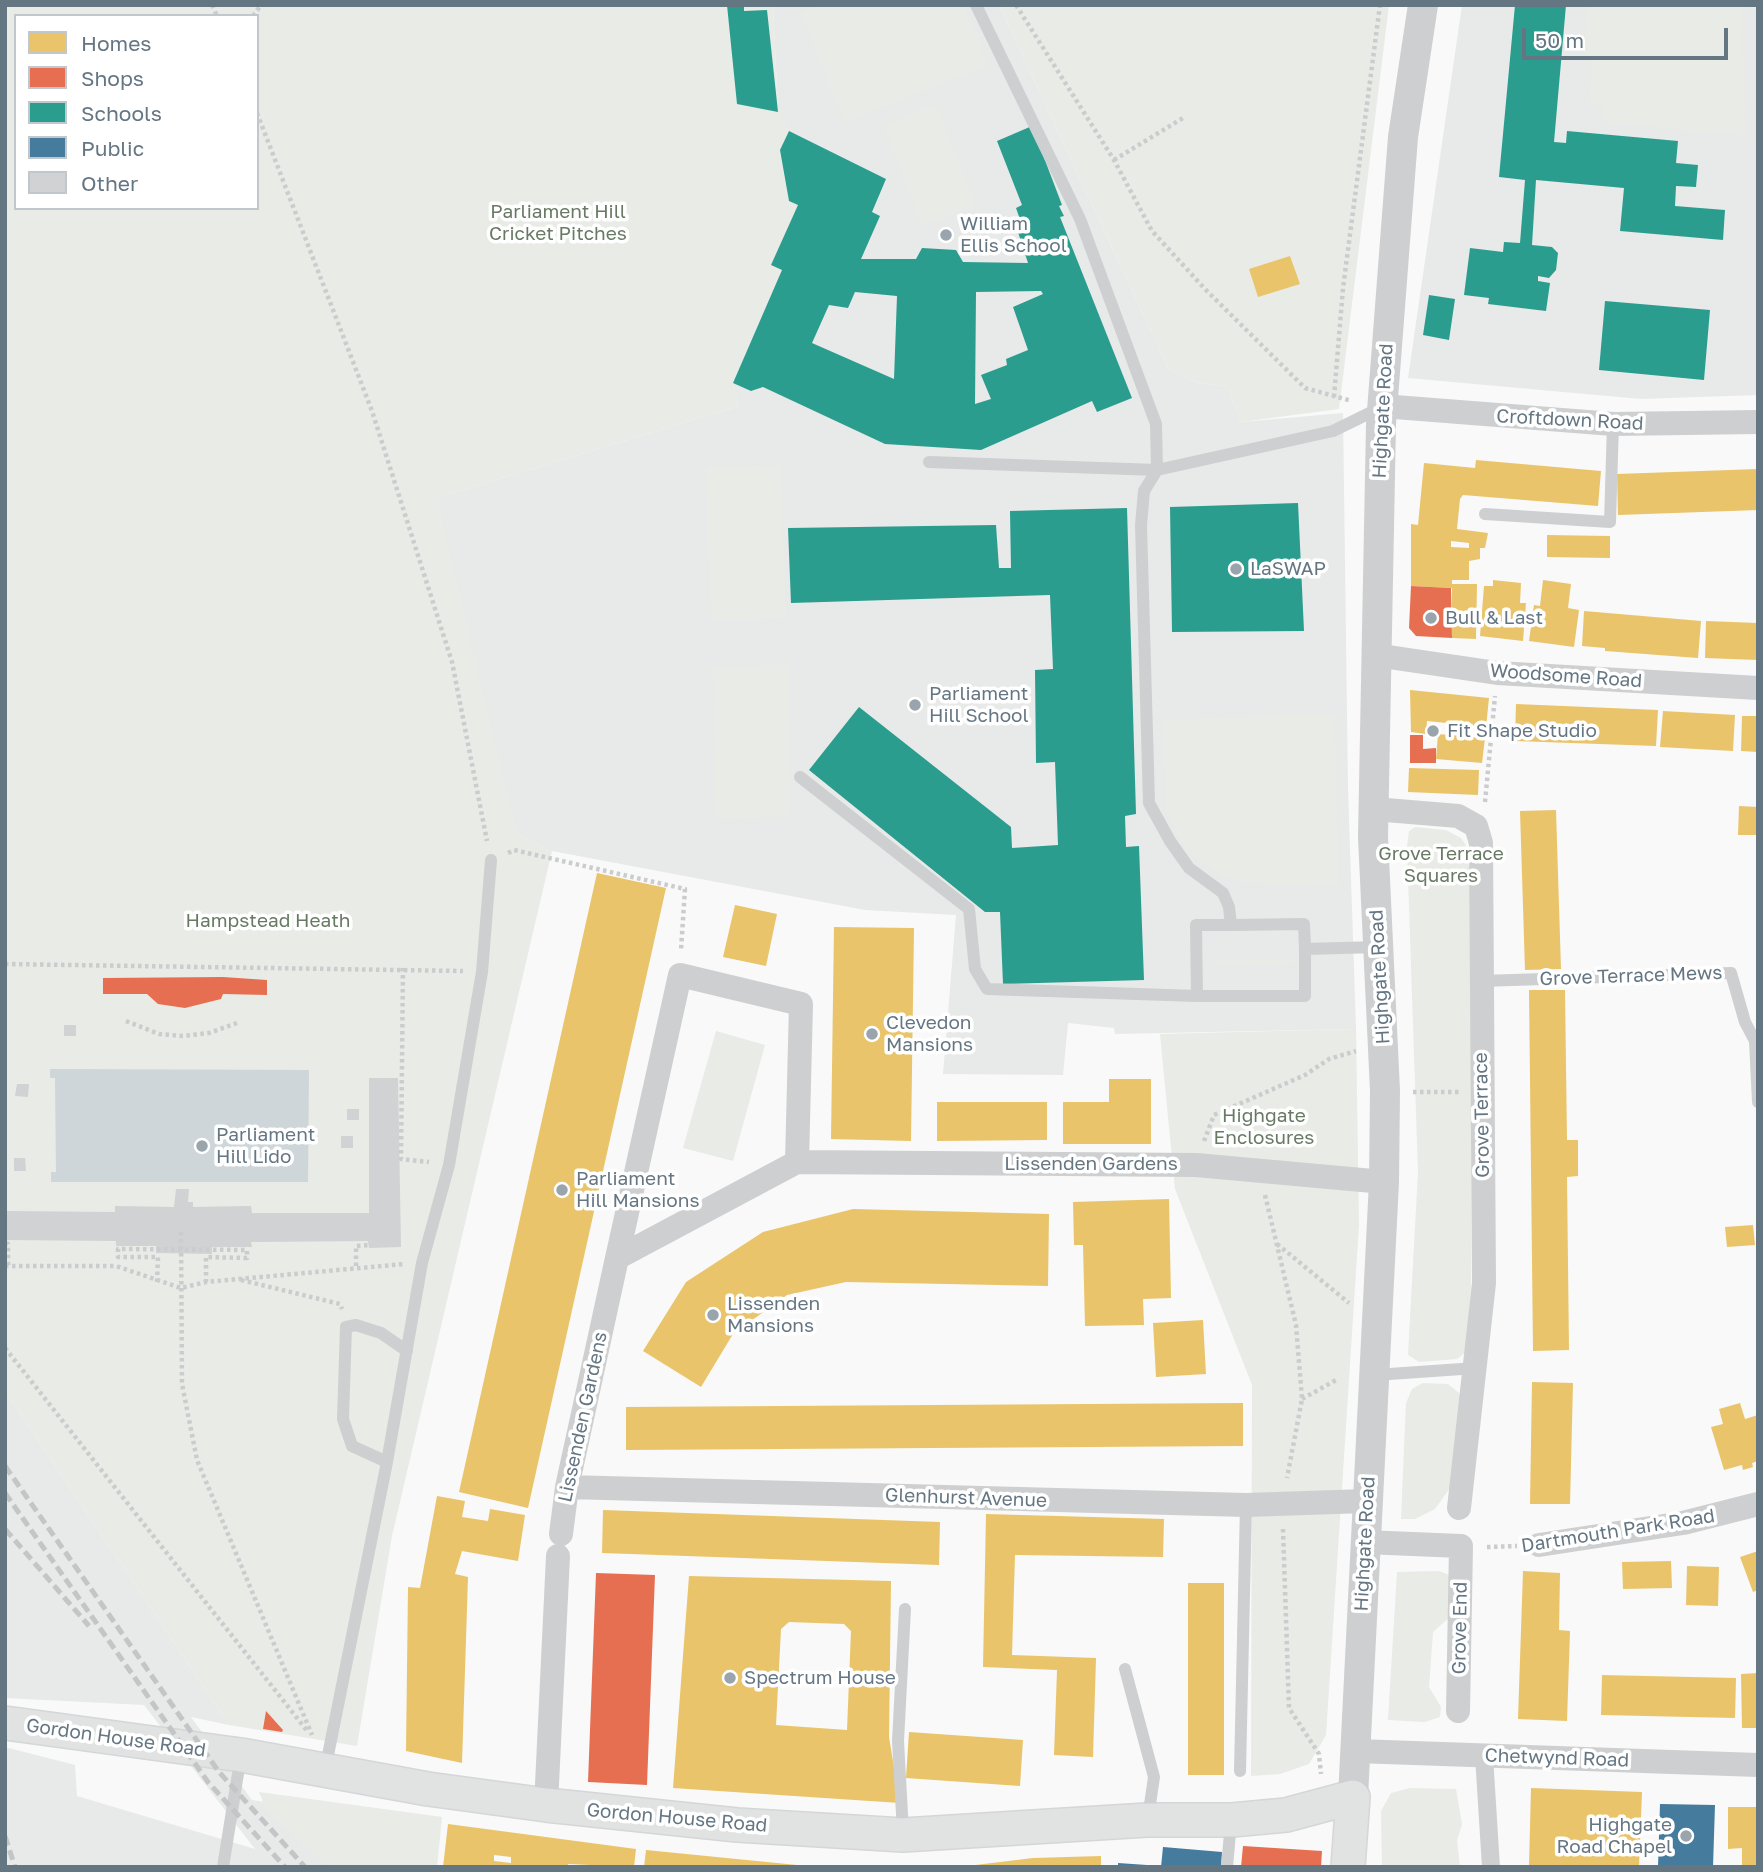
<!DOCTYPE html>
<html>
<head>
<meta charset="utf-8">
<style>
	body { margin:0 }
	#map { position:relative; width:1763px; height:1872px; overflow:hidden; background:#f9f9f9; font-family:"Golos Text",sans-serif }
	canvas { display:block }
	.frame { position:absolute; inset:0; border:7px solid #657683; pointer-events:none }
	.legend { position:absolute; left:14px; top:14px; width:245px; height:196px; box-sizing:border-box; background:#fff; border:2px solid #c1c8cd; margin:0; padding:9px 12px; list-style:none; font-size:21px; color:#657683 }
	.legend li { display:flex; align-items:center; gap:14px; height:35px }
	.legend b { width:35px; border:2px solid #c1c8cd }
	.scale { position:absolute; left:1522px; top:28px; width:206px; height:32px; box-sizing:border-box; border:4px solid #657683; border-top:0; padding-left:9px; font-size:21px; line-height:24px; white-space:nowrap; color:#657683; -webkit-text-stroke:5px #fff; paint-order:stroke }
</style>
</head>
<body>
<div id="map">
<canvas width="1763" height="1872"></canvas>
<div class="frame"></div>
<ul class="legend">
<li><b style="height:19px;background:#e9c46a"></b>Homes</li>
<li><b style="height:19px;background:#e76f51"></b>Shops</li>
<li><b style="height:19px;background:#2a9d8f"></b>Schools</li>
<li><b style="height:19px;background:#457b9d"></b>Public</li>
<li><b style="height:19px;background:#d0d2d3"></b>Other</li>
</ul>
<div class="scale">50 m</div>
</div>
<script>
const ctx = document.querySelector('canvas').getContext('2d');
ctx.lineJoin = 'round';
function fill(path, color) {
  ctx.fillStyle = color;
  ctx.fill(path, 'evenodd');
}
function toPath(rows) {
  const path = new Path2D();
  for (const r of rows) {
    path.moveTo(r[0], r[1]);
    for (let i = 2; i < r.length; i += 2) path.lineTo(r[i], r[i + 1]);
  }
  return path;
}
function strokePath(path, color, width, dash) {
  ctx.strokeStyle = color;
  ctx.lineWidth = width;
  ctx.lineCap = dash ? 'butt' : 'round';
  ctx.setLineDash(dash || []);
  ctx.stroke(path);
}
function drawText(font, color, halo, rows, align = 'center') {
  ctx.font = font + ' "Golos Text",sans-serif';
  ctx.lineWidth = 7;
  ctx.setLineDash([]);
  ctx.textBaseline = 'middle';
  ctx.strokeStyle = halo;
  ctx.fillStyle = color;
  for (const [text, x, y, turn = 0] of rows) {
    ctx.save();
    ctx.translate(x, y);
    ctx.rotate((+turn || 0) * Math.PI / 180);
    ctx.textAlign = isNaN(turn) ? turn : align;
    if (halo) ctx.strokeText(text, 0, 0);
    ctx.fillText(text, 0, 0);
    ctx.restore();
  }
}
fill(toPath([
	[773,5,999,5,1169,370,1196,382,1227,387,1241,422,1343,413,1348,788,1356,1029,1115,1034,1114,1028,1068,1023,1063,1075,943,1074,956,915,865,910,552,851,516,833,462,622,437,498,739,406,733,383,782,270,771,265,789,201,780,150,789,131,778,112],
	[1462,5,1758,5,1758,395,1641,399,1408,378],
	[5,1391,229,1725,191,1717,252,1800,383,1820,374,1867,5,1867,5,1747,75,1765,77,1796,255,1849,144,1705,5,1698]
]), '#e8e9e9');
fill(toPath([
	[5,5,773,5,778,111,789,131,780,150,789,200,798,205,772,265,782,270,733,383,739,406,437,498,516,833,552,851,392,1536,357,1746,229,1725,5,1391],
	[16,16,257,16,257,208,16,208],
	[821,5,964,5,988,66,844,122,801,13],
	[999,5,1389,5,1339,409,1241,422,1227,387,1196,382,1169,370],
	[1587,5,1742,5,1746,136,1602,122,1603,106,1589,103,1592,60,1583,57],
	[936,104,976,205,922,226,883,125],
	[781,465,786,618,711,620,706,467],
	[787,664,791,817,717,819,712,667],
	[1335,715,1339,885,1238,882,1223,877,1190,854,1177,835,1166,811,1164,719],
	[1415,827,1446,830,1461,838,1472,854,1471,1287,1466,1352,1457,1359,1419,1362,1408,1355,1418,1172,1407,847,1409,831],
	[1294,958,1294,963,1215,965,1215,960],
	[1356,1029,1359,1225,1326,1735,1309,1764,1280,1774,1251,1776,1252,1385,1175,1189,1160,1034],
	[716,1031,765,1045,733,1161,683,1148],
	[1423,1383,1448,1384,1459,1393,1462,1403,1453,1484,1435,1509,1415,1519,1401,1519,1406,1403,1412,1389],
	[1397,1572,1439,1571,1452,1576,1451,1616,1433,1632,1429,1687,1441,1707,1440,1717,1425,1722,1388,1720],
	[1410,1788,1456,1789,1462,1824,1457,1841,1460,1867,1382,1867,1381,1811,1391,1793],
	[259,1792,442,1817,437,1867,327,1867,267,1811]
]), '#e8ebe6');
fill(toPath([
	[50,1069,309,1070,308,1182,51,1182,51,1172,56,1172,55,1078,50,1078]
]), '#ced6d9');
fill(toPath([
	[1290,256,1300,284,1258,297,1249,269],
	[1476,460,1601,471,1598,506,1463,495,1460,499,1457,529,1488,533,1485,548,1480,548,1480,559,1469,561,1469,580,1452,580,1452,584,1477,584,1476,639,1452,638,1452,588,1411,586,1411,524,1418,525,1424,463,1475,468],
	[1451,541,1469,543,1469,548,1451,547],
	[1758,469,1758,510,1618,515,1617,474],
	[1547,535,1610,536,1610,558,1547,557],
	[1493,580,1521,583,1520,603,1526,603,1523,641,1480,636,1484,586,1493,586],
	[1543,580,1571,584,1568,608,1579,610,1574,647,1529,641,1534,605,1540,606],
	[1584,611,1701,621,1698,658,1605,651,1605,648,1582,646],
	[1706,621,1758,623,1758,660,1705,658],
	[1410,690,1489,698,1486,727,1427,721,1426,734,1411,732],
	[1516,704,1658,710,1656,746,1515,741],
	[1663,711,1735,715,1733,751,1660,747],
	[1742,716,1758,716,1758,752,1741,751],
	[1438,734,1485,738,1482,763,1436,759],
	[1409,768,1479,770,1478,795,1408,792],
	[1739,806,1758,807,1758,835,1738,835],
	[1556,810,1561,969,1525,970,1520,811],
	[597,873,666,888,528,1508,459,1492],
	[735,905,777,914,766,966,723,957],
	[834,927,914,928,911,1141,831,1139],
	[1529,990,1565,990,1567,1140,1578,1140,1578,1176,1567,1177,1569,1350,1533,1351],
	[1109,1079,1151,1079,1151,1144,1063,1144,1063,1102,1109,1102],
	[937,1102,1047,1102,1047,1140,937,1141],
	[1169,1199,1171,1298,1143,1299,1144,1325,1085,1326,1083,1245,1074,1245,1073,1202],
	[853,1209,1049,1214,1048,1286,846,1282,787,1295,733,1334,701,1387,643,1351,686,1282,763,1232],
	[1753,1225,1755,1245,1727,1247,1725,1227],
	[1203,1320,1206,1374,1156,1377,1153,1323],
	[1532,1382,1573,1383,1570,1504,1530,1504],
	[1243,1403,1243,1446,626,1450,626,1407],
	[1740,1403,1745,1419,1758,1415,1758,1461,1752,1463,1753,1467,1743,1470,1742,1465,1724,1470,1711,1427,1723,1424,1719,1409],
	[437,1496,465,1501,462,1517,488,1521,490,1509,525,1515,518,1561,462,1551,455,1574,468,1577,462,1763,406,1751,408,1587,420,1588],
	[603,1510,940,1522,939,1565,602,1553],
	[986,1514,1164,1519,1163,1557,1015,1555,1012,1655,1096,1658,1093,1757,1054,1755,1057,1670,983,1667],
	[1758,1551,1758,1590,1753,1592,1740,1557],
	[1671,1561,1672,1588,1623,1589,1622,1562],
	[1687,1566,1719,1567,1718,1606,1686,1605],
	[1523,1571,1560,1573,1559,1630,1570,1631,1567,1721,1518,1719],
	[689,1576,891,1581,889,1737,900,1803,673,1788],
	[789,1622,844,1624,851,1631,847,1730,776,1725,781,1629],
	[1188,1583,1224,1583,1224,1775,1188,1775],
	[1758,1673,1758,1728,1742,1728,1741,1674],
	[1602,1675,1736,1678,1735,1718,1601,1715],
	[909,1732,1023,1740,1020,1786,906,1778],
	[1531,1788,1642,1792,1639,1867,1529,1865],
	[1728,1807,1758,1807,1758,1867,1742,1867,1742,1848,1728,1849],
	[448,1824,636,1849,634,1867,568,1864,567,1867,443,1867],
	[494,1855,511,1857,511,1863,494,1861],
	[646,1850,797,1865,796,1867,644,1867],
	[1101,1856,1101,1867,959,1867,1033,1858]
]), '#e9c46a');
fill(toPath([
	[1411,586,1451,588,1452,638,1416,636,1409,628],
	[1410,735,1423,735,1423,749,1436,748,1436,763,1410,763],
	[223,977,267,980,267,995,223,994,221,999,185,1008,158,1004,147,994,103,994,103,978],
	[596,1573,655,1575,647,1785,588,1782],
	[266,1711,283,1730,282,1732,263,1729],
	[1243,1846,1322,1851,1321,1867,1241,1867]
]), '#e76f51');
fill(toPath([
	[727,5,744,5,744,11,767,10,778,112,737,104],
	[1515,5,1566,5,1554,142,1566,143,1567,131,1678,141,1676,163,1698,165,1696,187,1676,186,1675,206,1725,210,1723,240,1620,231,1624,188,1536,180,1532,245,1552,247,1558,253,1556,270,1549,278,1538,276,1538,281,1550,283,1546,311,1488,304,1489,298,1464,295,1470,248,1503,252,1504,242,1520,243,1525,180,1499,177],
	[1032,126,1062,205,1059,206,1064,216,1060,217,1132,398,1097,412,1092,401,981,450,885,444,763,387,751,391,733,383,782,270,771,265,798,205,789,201,780,150,789,131,886,179,872,212,880,216,861,259,916,259,922,248,956,250,963,262,1028,263,1017,229,1023,228,1016,208,1022,205,997,141],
	[1041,291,1043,294,1013,307,1028,350,1006,359,1007,365,981,375,991,399,975,404,976,292],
	[855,292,897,296,894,379,812,343,829,305,848,308],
	[1429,295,1455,299,1449,340,1423,335],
	[1605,301,1710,310,1704,380,1599,370],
	[1298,503,1304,631,1172,632,1170,507],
	[1127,508,1136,814,1125,816,1126,847,1139,846,1144,980,1003,984,1000,912,985,912,809,770,859,707,1011,827,1012,848,1058,845,1055,762,1036,763,1035,670,1053,669,1050,595,791,603,788,528,996,525,999,568,1011,568,1010,511]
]), '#2a9d8f');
fill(toPath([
	[1660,1804,1715,1805,1713,1867,1658,1867],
	[1163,1847,1222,1852,1221,1867,1161,1867],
	[1118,1863,1147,1865,1147,1867,1118,1867]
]), '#457b9d');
fill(toPath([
	[64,1025,76,1025,76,1036,64,1036],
	[369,1078,398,1078,401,1247,369,1248,368,1241,251,1242,252,1247,212,1247,212,1254,156,1253,156,1246,116,1246,116,1241,5,1240,5,1211,115,1212,115,1206,174,1207,176,1189,189,1189,188,1202,193,1202,193,1207,251,1206,252,1213,369,1213],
	[17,1084,29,1084,28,1097,15,1096],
	[347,1109,359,1109,359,1120,347,1120],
	[341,1136,353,1136,353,1148,341,1148],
	[14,1158,25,1158,26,1171,14,1171]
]), '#d0d2d3');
const secondary = toPath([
	[5,1723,241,1755,428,1789,546,1805,737,1825,903,1835,1147,1820,1232,1820,1286,1815,1353,1797,1348,1867]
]);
strokePath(secondary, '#d5d6d7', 36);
strokePath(toPath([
	[212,5,217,16],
	[1016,5,1114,160,1152,231,1205,289,1305,388,1352,401],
	[253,16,261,5],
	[257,113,372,411,452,662,487,841],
	[1114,160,1183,118],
	[1334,397,1343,288,1380,5],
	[1485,802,1495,696],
	[508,853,514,850,685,889,681,950],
	[5,964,463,971],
	[403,968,401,1159,429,1162],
	[126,1021,159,1034,183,1036,209,1033,237,1023],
	[1413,1092,1460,1092],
	[1204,1141,1214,1115,1305,1075,1329,1059,1356,1051],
	[1265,1195,1296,1325,1302,1399,1287,1478],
	[181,1232,182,1384,197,1460,312,1735],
	[5,1243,8,1244,8,1266],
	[1277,1244,1349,1303],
	[5,1266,116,1266,181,1288,206,1282,404,1264],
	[356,1266,356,1246,369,1245],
	[241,1280,340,1304,342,1309],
	[157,1282,158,1257,118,1257,118,1249,247,1250,247,1258,206,1257,206,1282],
	[5,1348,308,1732],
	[1302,1399,1336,1380],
	[1283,1529,1289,1708,1319,1754,1321,1774],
	[1487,1547,1517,1546]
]), '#cbcccd', 4.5, [3.5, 3.5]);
strokePath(toPath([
	[929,462,1157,470,1156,424,1080,219,976,5],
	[1485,514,1610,522,1613,424],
	[800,777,969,909,975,969,987,989,1197,996,1305,996,1305,949,1378,947],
	[1305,949,1304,924,1231,925,1229,907,1223,893,1189,868,1170,841,1149,803,1141,525,1144,491,1157,470,1333,431,1382,407],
	[1481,981,1731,973,1745,1022,1755,1041,1758,1102],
	[1197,996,1196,925,1231,925],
	[1375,1375,1476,1368],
	[387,1462,352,1446,343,1419,346,1327,356,1325,381,1333,407,1351],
	[1125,1669,1154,1777,1148,1818],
	[325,1770,387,1462,422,1263,449,1165,482,972,491,860],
	[1240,1771,1246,1505],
	[903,1832,898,1741,905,1609],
	[223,1867,241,1755],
	[1227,1867,1231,1822]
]), '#cecfd0', 12);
strokePath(toPath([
	[1484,1756,1491,1867]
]), '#cecfd0', 18);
strokePath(toPath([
	[1382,406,1613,424,1758,422],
	[1375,655,1497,673,1758,688],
	[1374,809,1458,816,1476,826,1481,843,1484,1283,1459,1508],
	[617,1258,680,975,801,1004,797,1162],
	[567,1487,1246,1505,1366,1501],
	[561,1534,567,1487,617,1258,797,1162,1196,1165,1384,1182],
	[1364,1542,1461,1546,1458,1711],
	[1539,1545,1683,1523,1758,1504],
	[1356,1751,1758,1765],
	[546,1805,558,1556]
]), '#cecfd0', 24);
strokePath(toPath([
	[1353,1797,1384,1182,1385,1091,1373,837,1381,424,1403,137,1423,5]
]), '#cecfd0', 30);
strokePath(secondary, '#e1e2e2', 33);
strokePath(toPath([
	[5,1466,219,1772,305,1867],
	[5,1493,208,1782,285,1867],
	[5,1529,89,1626],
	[5,1836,15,1867]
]), '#c3c5c6', 5, [10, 5]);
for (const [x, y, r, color] of [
	[946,235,7,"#99a4ac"],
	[1236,569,7,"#99a4ac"],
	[1431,618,7,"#99a4ac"],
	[915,705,7,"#99a4ac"],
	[1433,731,7,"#99a4ac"],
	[872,1034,7,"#99a4ac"],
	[202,1146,7,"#99a4ac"],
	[562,1190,7,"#99a4ac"],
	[713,1315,7,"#99a4ac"],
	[730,1678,7,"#99a4ac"],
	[1686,1836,7,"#99a4ac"]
]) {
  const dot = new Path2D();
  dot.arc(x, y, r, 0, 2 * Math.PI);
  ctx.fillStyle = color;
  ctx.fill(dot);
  strokePath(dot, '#fff', 2.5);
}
drawText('19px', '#687a64', '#fff', [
	["Parliament Hill",558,212],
	["Cricket Pitches",558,234],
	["Grove Terrace",1441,854],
	["Squares",1441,876],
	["Hampstead Heath",268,921],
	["Highgate",1264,1116],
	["Enclosures",1264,1138]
]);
drawText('19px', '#657683', '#fff', [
	["William",960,224],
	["Ellis School",960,246],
	["LaSWAP",1250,569],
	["Bull & Last",1445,618],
	["Parliament",929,694],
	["Hill School",929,716],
	["Fit Shape Studio",1447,731],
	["Clevedon",886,1023],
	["Mansions",886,1045],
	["Parliament",216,1135],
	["Hill Lido",216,1157],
	["Parliament",576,1179],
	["Hill Mansions",576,1201],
	["Lissenden",727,1304],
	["Mansions",727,1326],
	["Spectrum House",744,1678],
	["Highgate",1672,1825,"right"],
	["Road Chapel",1672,1847,"right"]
], 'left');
drawText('19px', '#657683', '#fff', [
	["Highgate Road",1383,411,-87],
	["Croftdown Road",1570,420,3],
	["Woodsome Road",1566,676,4],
	["Grove Terrace Mews",1631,976,-2],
	["Highgate Road",1380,977,-93],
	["Grove Terrace",1482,1115,-91],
	["Lissenden Gardens",1091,1164],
	["Lissenden Gardens",583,1417,-78],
	["Glenhurst Avenue",966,1498,2],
	["Dartmouth Park Road",1618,1531,-9],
	["Highgate Road",1365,1544,-87],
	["Grove End",1460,1628,-89],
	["Gordon House Road",116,1738,8],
	["Chetwynd Road",1557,1758,2],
	["Gordon House Road",677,1818,5]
]);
</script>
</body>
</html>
